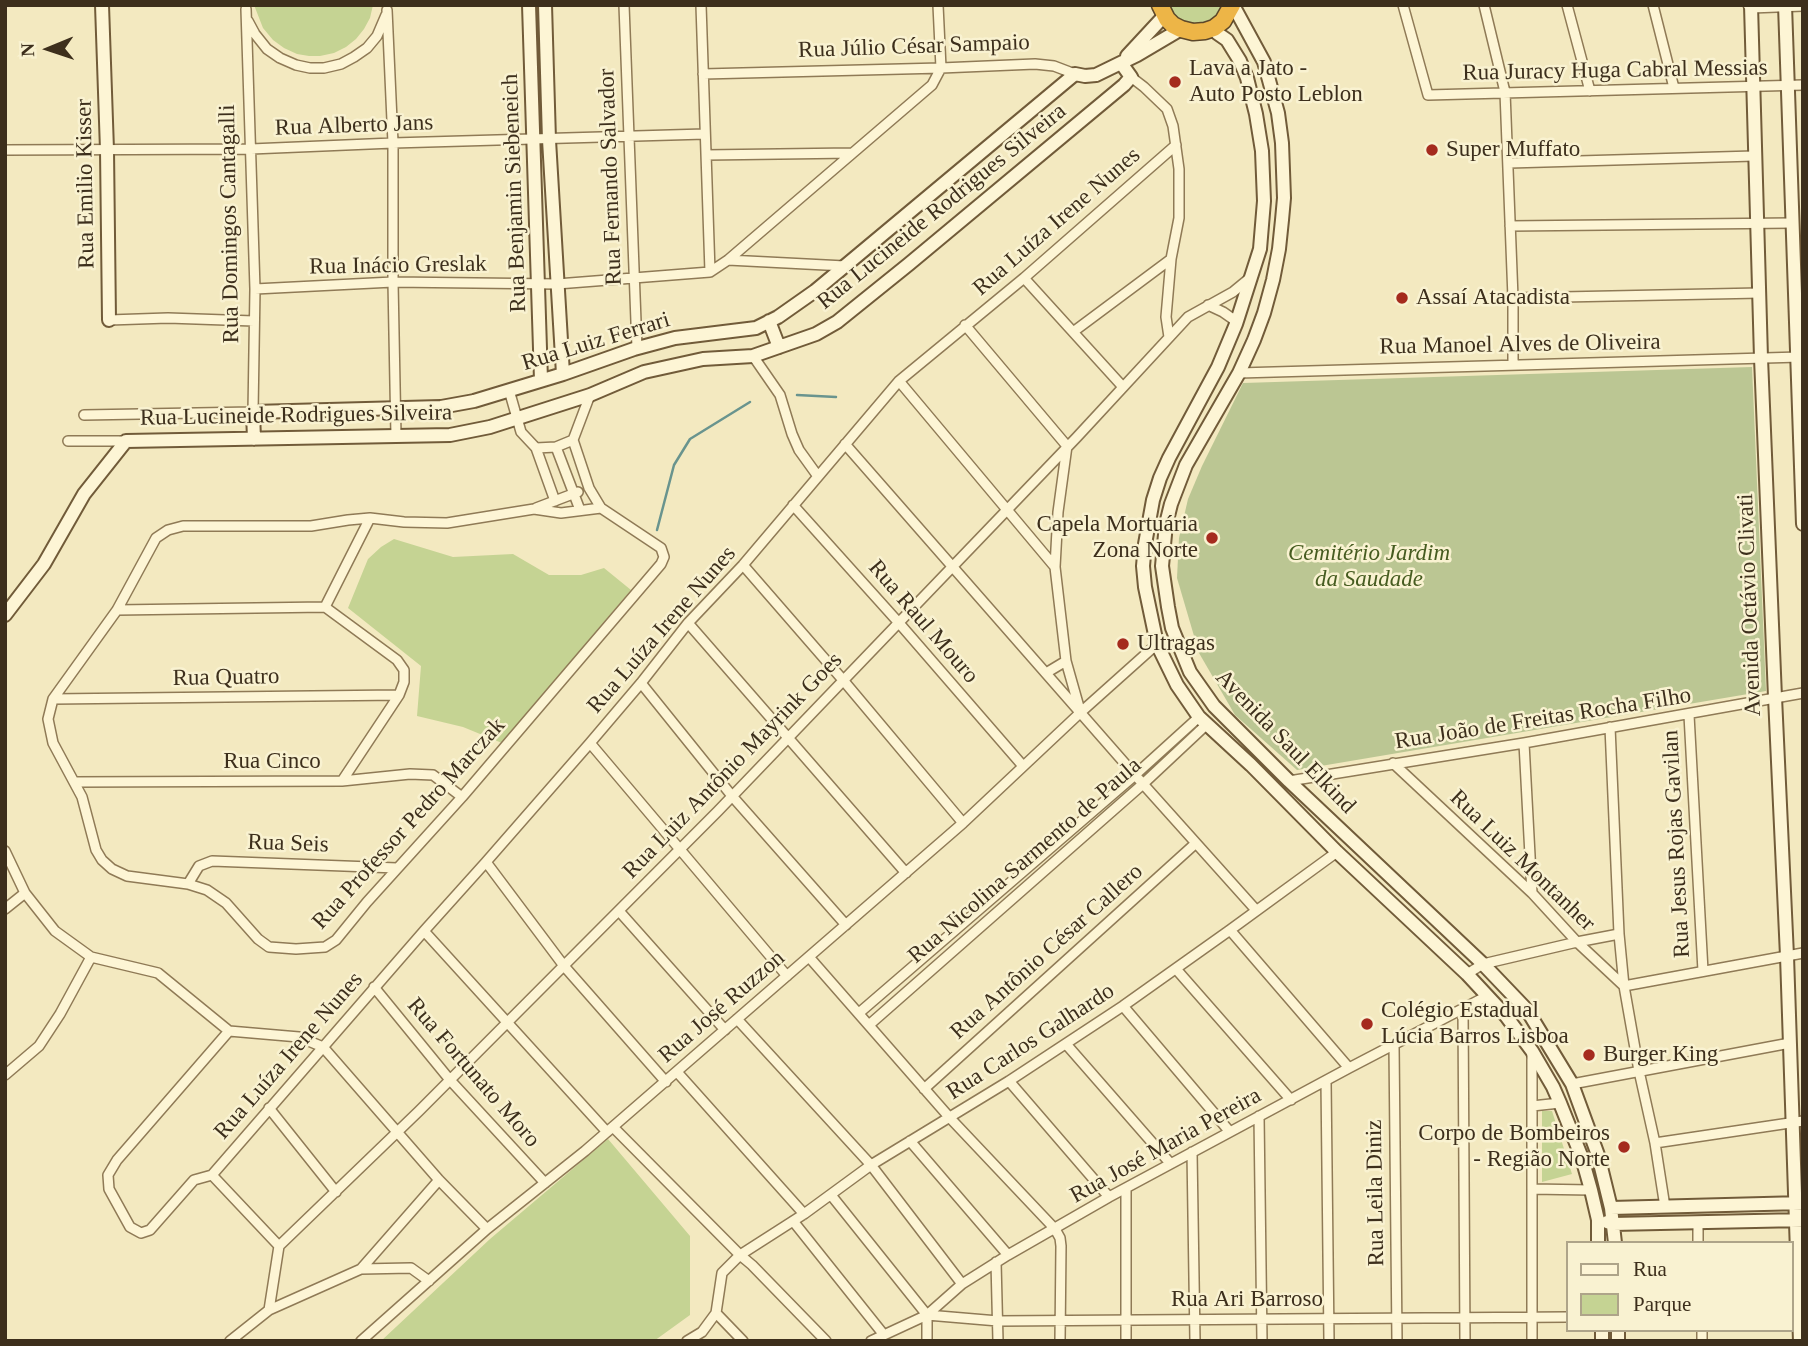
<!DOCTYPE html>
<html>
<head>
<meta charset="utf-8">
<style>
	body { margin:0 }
	#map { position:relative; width:1808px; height:1346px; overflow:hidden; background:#f3e9c0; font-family:"Times New Roman",serif }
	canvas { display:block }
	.frame { position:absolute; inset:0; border:7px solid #3d2f1c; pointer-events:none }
	.legend { position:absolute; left:1566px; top:1241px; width:228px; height:91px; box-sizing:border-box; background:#f9f2d1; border:2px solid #aea489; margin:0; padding:9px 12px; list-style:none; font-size:21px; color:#3d2f1c }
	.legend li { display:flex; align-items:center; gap:14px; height:35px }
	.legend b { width:35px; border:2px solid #aea489 }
	.north { position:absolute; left:14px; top:14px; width:70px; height:70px; -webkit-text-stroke:5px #f9f2d1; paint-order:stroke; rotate:268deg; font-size:19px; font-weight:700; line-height:28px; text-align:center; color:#3d2f1c }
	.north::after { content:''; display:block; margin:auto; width:24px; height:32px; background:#3d2f1c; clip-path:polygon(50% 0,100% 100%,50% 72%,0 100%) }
</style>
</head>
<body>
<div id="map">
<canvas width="1808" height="1346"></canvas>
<div class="frame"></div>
<ul class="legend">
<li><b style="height:9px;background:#fdf5d5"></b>Rua</li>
<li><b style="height:19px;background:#c5d393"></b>Parque</li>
</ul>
<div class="north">N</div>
</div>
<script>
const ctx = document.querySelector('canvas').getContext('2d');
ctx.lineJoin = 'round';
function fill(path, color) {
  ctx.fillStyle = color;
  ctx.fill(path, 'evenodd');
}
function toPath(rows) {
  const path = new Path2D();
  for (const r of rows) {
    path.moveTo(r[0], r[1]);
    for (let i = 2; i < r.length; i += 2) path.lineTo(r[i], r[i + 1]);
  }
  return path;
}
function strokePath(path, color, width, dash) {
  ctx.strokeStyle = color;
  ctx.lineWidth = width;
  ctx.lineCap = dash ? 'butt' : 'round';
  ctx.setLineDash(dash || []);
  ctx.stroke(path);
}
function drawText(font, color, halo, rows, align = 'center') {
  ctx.font = font + ' "Times New Roman",serif';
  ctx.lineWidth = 5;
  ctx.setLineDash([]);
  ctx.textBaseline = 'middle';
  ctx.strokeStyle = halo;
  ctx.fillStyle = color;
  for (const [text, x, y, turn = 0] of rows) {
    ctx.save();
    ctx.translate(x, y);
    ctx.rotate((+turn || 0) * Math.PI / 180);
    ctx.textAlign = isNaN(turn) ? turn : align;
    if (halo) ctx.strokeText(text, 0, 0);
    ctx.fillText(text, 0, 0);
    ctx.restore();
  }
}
fill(toPath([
	[254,5,373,5,370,18,364,29,356,39,346,47,334,53,320,56,309,56,297,54,284,48,273,40,263,28],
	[1165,5,1225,5,1218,18,1199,27,1178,22],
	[394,539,453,557,513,554,549,575,581,575,604,568,631,590,502,743,463,727,417,716,421,666,348,608,368,559,381,547],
	[1542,1111,1552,1111,1572,1174,1542,1182],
	[608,1139,690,1236,690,1315,654,1341,381,1341,490,1239]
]), '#c5d393');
fill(toPath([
	[1752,367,1766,691,1297,770,1235,715,1199,653,1177,578,1179,538,1188,499,1202,466,1243,383]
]), '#bbc693');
strokePath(toPath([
	[797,395,836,397],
	[657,530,674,465,690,439,750,402]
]), '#69948e', 2.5);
const street = toPath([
	[624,5,637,348],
	[701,5,710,272],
	[1403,5,1428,95,1803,85],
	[1484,5,1505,92,1513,298,1513,364],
	[1567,5,1590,91],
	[1653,5,1674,88],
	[1748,5,1751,8,1803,6],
	[387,10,393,143,393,282,396,436],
	[248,21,255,34,267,49,280,58,296,65,310,68,324,68,341,64,354,57,367,48,377,36,386,15],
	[703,74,941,68,1035,64,1054,66,1075,74],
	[1131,77,1144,87,1167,109,1173,126,1179,169,1179,218,1171,259,1166,317,1169,337],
	[5,150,251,149,393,143,705,134],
	[706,155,852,153],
	[1509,163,1754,156],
	[1510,226,1792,223],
	[728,260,845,266],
	[710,272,728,260,932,85,941,68,938,5],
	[1024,278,1123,387],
	[255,289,393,282,557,284,710,272],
	[1513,298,1760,293],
	[1208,305,1223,312,1233,319,1236,324],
	[109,320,168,318,254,321],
	[965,325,1067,446,1058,512,1055,567,1066,661,1079,707],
	[1073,332,1171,259],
	[753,356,780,395,792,434,799,450,817,475],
	[1239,373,1800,357],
	[899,381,1055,567],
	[509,390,521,432,536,448,555,501],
	[590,395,573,440,589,488,601,508],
	[84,415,253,412,255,289,246,9],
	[68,441,126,441],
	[845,444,1135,775,1256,910],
	[556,447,580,510],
	[536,448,556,447,573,440],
	[793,505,899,623,1023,766],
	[536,508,578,492],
	[601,508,661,548,664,557,661,564,462,797,367,902,336,940,325,947,296,949,269,947,258,939,226,903,207,890,188,884,127,876,112,869,102,860,96,850,82,797,53,743,48,719,53,699,117,610,156,538,168,530,183,526,311,526,348,520,370,518,404,522,447,523,534,509,561,513,601,508],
	[743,565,843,680,963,823],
	[325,607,397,660,404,670,404,682,399,695,342,781],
	[325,607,370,518],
	[117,610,325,607],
	[688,623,906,873],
	[1046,673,1066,661],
	[641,683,732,796,846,925],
	[53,699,399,695],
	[1689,715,1703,971],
	[1610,727,1619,934,1624,986,1639,1071,1655,1143,1665,1207],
	[590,743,787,976],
	[1524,743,1532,893],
	[1393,763,1532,893,1577,942,1624,986,1803,953],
	[1289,781,1524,743,1803,693],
	[74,782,342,781,410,774,433,775,462,797],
	[5,851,25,893,55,931,91,957,158,973,229,1031,299,1037,323,1047,439,1180,487,1229,585,1151,963,823,1081,712,1157,644],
	[486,862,564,966,666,1082],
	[188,884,199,866,212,861,397,868],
	[5,909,25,893],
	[619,911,725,1030],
	[1230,930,1349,1068],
	[424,931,607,1132],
	[809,957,950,1118,1055,1229,1060,1238,1061,1246,1060,1341],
	[1176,969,1291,1100],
	[1467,974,1483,964,1577,942,1619,934],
	[374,987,450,1080,545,1183],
	[1123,1006,1230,1132],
	[1463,1009,1465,1341],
	[859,1013,1135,775,1199,717],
	[737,1019,871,1165,962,1284],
	[869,1025,1143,784,1206,725],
	[1066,1044,1170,1163],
	[1394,1045,1397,1341],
	[677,1072,804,1214],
	[5,1075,39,1046,60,1014,91,957],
	[1009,1081,1109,1197],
	[1326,1081,1329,1341],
	[1572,1084,1790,1043],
	[924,1089,1196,843],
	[1532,1106,1560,1103],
	[269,1108,336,1192],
	[1259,1116,1262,1341],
	[613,1127,740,1255,752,1265,826,1341],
	[910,1141,1008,1255],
	[1655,1143,1803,1121],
	[1192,1152,1195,1341],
	[212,1175,424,931,486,862,590,743,641,683,688,623,743,565,899,381,1024,278,1176,145],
	[212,1175,194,1180,150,1230,141,1233,130,1227,109,1189,108,1175,117,1160,229,1031],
	[212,1175,279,1246],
	[1532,1189,1591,1190],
	[831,1195,927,1315],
	[793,1221,884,1335],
	[1698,1222,1698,1243],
	[279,1246,419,1111,718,811,1077,437,1188,317,1233,292,1250,278],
	[996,1262,998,1341],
	[361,1269,439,1180],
	[269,1310,279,1246],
	[716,1313,743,1341],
	[927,1315,998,1321,1568,1317],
	[927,1315,927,1341],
	[1702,1330,1702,1341],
	[230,1341,269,1310,361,1269,411,1268,429,1281],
	[361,1341,487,1229],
	[687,1341,702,1332,716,1313,722,1273,740,1255,804,1214,871,1165,1009,1081,1123,1006,1230,930,1337,852],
	[871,1341,927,1315,962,1284,1008,1255,1109,1197,1349,1068,1487,996],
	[1126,1341,1126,1188],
	[1532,1341,1532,1052]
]);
const secondary = toPath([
	[102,5,107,150,109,320],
	[529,5,541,380],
	[545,5,549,140,563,374],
	[1233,5,1264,62,1278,113,1282,143,1284,198,1282,220,1279,249,1273,280,1264,313,1254,340,1239,373,1186,465,1171,504,1166,524,1162,566,1168,607,1172,628,1190,672,1214,706,1289,781,1483,964,1527,1010,1572,1084,1598,1155,1611,1208,1615,1243],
	[1751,5,1761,358,1775,697,1787,956,1800,1341],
	[1785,5,1803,524],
	[1214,28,1217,33,1227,40,1240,61,1247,78,1256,114,1262,151,1264,201,1260,249,1236,324,1218,367,1169,458,1160,478,1153,500,1145,544,1143,566,1145,587,1157,644,1177,685,1199,717,1251,765,1337,852,1467,974,1506,1016,1532,1051,1553,1087,1560,1103,1582,1158,1591,1190,1598,1220,1598,1243],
	[1127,56,1165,15],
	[769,321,779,347],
	[254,439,253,412,441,407,474,401,563,374,634,349,675,338,756,328,778,317,815,291,1075,74,1085,76,1096,75,1137,55,1181,29],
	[5,615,44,564,84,494,126,441,450,435,490,427,590,395,644,372,703,359,753,356,816,334,837,322,909,264,1124,85,1131,77,1121,63],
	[1611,1208,1802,1203],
	[1607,1222,1613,1224,1802,1220],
	[1602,1330,1602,1341],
	[1618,1330,1618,1341]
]);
const highway = toPath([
	[1160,5,1167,19,1173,25,1181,29,1193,32,1205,31,1214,28,1223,21,1232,5]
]);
strokePath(street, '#8f7a56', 12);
strokePath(secondary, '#715b39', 16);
strokePath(highway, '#5c472a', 19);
strokePath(street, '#fdf5d5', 9);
strokePath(secondary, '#fdf5d5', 12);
strokePath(highway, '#edb547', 16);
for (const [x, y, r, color] of [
	[1175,82,7,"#a52b1e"],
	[1432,150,7,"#a52b1e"],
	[1402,298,7,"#a52b1e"],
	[1212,538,7,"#a52b1e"],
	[1123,644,7,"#a52b1e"],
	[1367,1024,7,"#a52b1e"],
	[1589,1055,7,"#a52b1e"],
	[1624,1147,7,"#a52b1e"]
]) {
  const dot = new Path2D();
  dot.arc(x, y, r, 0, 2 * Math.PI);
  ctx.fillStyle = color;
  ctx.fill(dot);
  strokePath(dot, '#f9f2d1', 2.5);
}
drawText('23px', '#3d2f1c', '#f9f2d1', [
	["Rua Júlio César Sampaio",914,47,-2],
	["Rua Juracy Huga Cabral Messias",1615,71,-1],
	["Rua Alberto Jans",354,126,-2],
	["Rua Fernando Salvador",611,177,-92],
	["Rua Emilio Kisser",86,184,-91],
	["Rua Benjamin Siebeneich",515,193,-92],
	["Rua Lucineide Rodrigues Silveira",942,207,-39],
	["Rua Luíza Irene Nunes",1057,222,-41],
	["Rua Domingos Cantagalli",230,224,-91],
	["Rua Inácio Greslak",398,266,-1],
	["Rua Luiz Ferrari",596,342,-17],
	["Rua Manoel Alves de Oliveira",1520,345,-1],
	["Rua Lucineide Rodrigues Silveira",296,416,-1],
	["Avenida Octávio Clivati",1750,605,-92],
	["Rua Raul Mouro",923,622,49],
	["Rua Luíza Irene Nunes",662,630,-49],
	["Rua Quatro",226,678,-1],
	["Rua João de Freitas Rocha Filho",1543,719,-9],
	["Avenida Saul Elkind",1285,742,46],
	["Rua Cinco",272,762],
	["Rua Luiz Antônio Mayrink Goes",733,766,-46],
	["Rua Professor Pedro Marczak",409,824,-48],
	["Rua Seis",288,844,2],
	["Rua Jesus Rojas Gavilan",1677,844,-93],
	["Rua Nicolina Sarmento de Paula",1025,861,-41],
	["Rua Luiz Montanher",1522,861,44],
	["Rua Antônio César Callero",1047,952,-42],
	["Rua José Ruzzon",722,1007,-41],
	["Rua Carlos Galhardo",1031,1042,-33],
	["Rua Luíza Irene Nunes",289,1056,-49],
	["Rua Fortunato Moro",473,1073,49],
	["Rua José Maria Pereira",1166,1146,-29],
	["Rua Leila Diniz",1376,1193,-91],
	["Rua Ari Barroso",1247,1300]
]);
drawText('23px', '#3d2f1c', '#f9f2d1', [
	["Lava a Jato -",1189,69],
	["Auto Posto Leblon",1189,95],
	["Super Muffato",1446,150],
	["Assaí Atacadista",1416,298],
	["Capela Mortuária",1198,525,"right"],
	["Zona Norte",1198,551,"right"],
	["Ultragas",1137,644],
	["Colégio Estadual",1381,1011],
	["Lúcia Barros Lisboa",1381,1037],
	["Burger King",1603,1055],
	["Corpo de Bombeiros",1610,1134,"right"],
	["- Região Norte",1610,1160,"right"]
], 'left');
drawText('italic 23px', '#465c20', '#f9f2d1', [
	["Cemitério Jardim",1369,554],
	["da Saudade",1369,580]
]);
</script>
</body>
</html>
